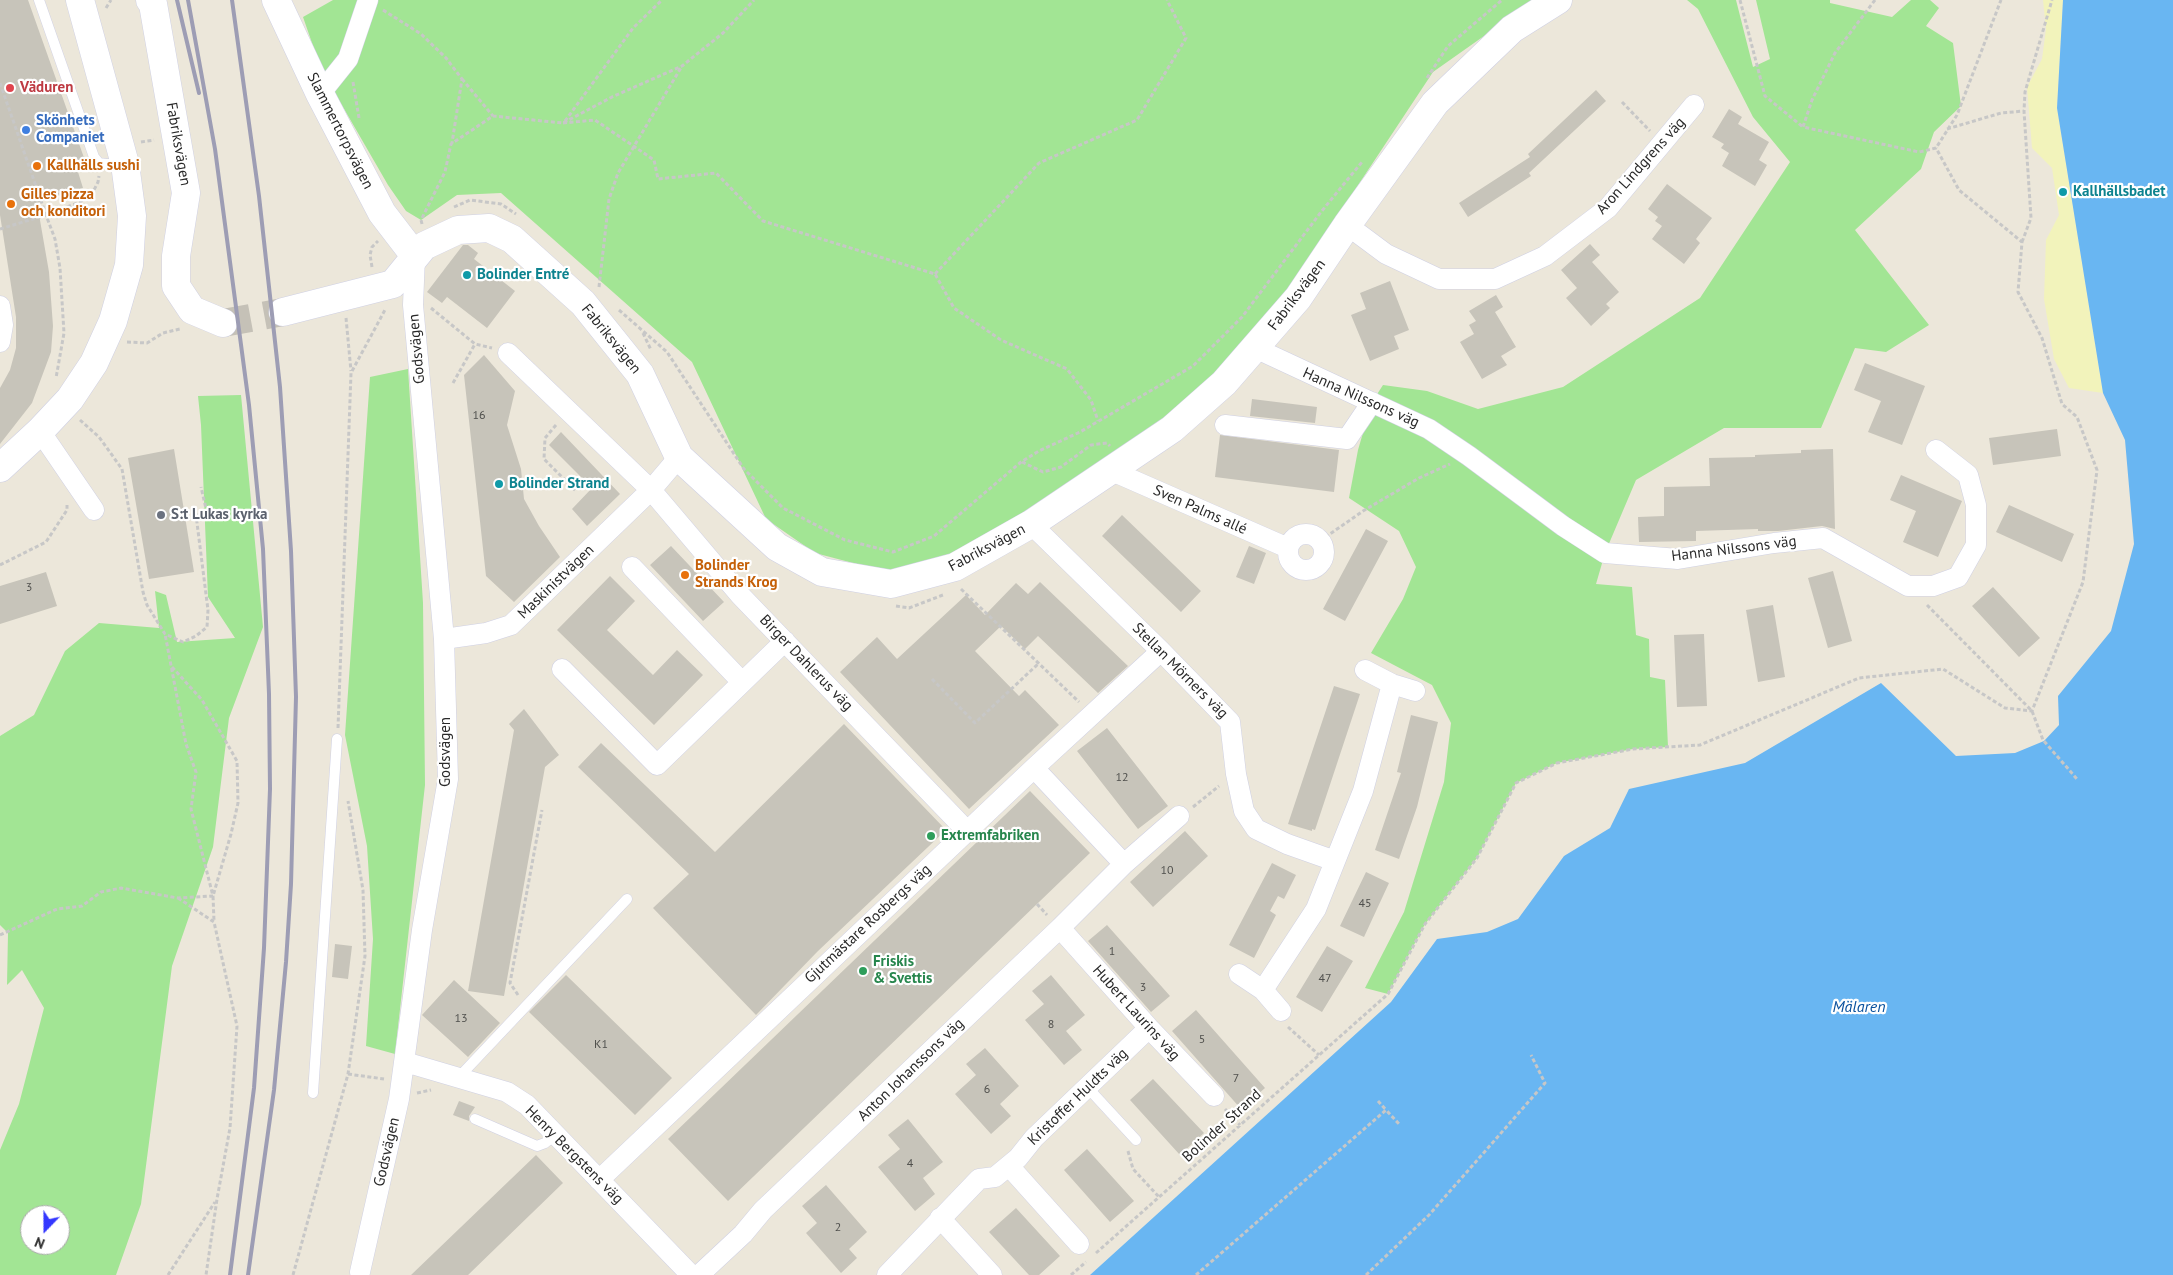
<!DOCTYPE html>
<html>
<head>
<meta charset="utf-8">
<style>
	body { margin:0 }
	#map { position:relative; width:2173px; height:1275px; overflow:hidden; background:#ece7da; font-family:"PT Sans",sans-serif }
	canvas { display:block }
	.north { position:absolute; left:20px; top:1205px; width:50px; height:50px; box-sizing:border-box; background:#fff; border:1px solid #a9a9a9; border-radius:50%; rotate:202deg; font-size:14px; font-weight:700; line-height:20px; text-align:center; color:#292929 }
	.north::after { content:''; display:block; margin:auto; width:18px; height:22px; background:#3437ff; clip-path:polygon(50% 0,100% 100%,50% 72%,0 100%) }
</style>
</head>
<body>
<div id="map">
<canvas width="2173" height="1275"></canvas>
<div class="north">N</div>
</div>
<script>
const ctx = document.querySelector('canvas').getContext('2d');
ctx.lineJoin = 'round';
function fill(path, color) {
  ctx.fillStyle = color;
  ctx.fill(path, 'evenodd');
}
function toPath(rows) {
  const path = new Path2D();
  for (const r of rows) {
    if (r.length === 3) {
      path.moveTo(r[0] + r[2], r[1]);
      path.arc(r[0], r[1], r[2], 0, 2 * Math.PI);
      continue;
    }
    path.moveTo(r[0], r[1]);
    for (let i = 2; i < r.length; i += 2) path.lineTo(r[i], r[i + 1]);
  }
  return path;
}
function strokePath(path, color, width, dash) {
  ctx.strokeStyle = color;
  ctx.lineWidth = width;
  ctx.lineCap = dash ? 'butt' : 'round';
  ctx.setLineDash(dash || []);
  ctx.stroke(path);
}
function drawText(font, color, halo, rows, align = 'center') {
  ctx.font = font + ' "PT Sans",sans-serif';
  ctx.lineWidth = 4.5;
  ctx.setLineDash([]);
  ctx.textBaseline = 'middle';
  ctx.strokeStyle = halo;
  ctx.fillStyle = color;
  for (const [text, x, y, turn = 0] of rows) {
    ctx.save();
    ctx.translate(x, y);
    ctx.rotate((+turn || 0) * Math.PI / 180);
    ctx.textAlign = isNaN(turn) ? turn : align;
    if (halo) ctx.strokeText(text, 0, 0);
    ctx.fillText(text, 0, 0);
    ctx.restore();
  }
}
fill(toPath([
	[333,0,1535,0,1433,72,1282,300,1167,428,965,549,891,573,815,553,766,519,692,362,501,193,457,195,421,220,406,211,388,185,321,69,303,17],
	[1687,0,1736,0,1753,67,1770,59,1756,0,1830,0,1830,3,1892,17,1911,0,1930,0,1939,8,1926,26,1953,43,1961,106,1934,132,1921,169,1855,230,1929,325,1886,352,1855,348,1821,428,1724,428,1636,480,1605,553,1596,584,1632,587,1636,635,1649,639,1650,677,1665,680,1668,747,1633,749,1557,763,1516,783,1477,858,1425,924,1388,994,1365,988,1404,912,1444,782,1451,723,1432,685,1371,653,1403,599,1416,567,1399,531,1349,498,1358,450,1372,402,1383,385,1427,391,1478,409,1563,387,1700,298,1790,162,1753,117,1698,9],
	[408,369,423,603,425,785,395,1054,366,1046,373,939,367,846,345,735,370,377],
	[241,395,263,627,229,718,213,847,172,966,141,1204,116,1275,0,1275,0,1150,19,1104,44,1008,22,970,7,985,8,933,0,925,0,736,34,715,65,651,99,623,159,628,155,591,166,595,177,642,235,638,208,597,201,425,198,396],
	[30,1215,60,1215,60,1245,30,1245]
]), '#a2e594');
fill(toPath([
	[2043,0,2063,0,2057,108,2103,393,2069,388,2054,359,2044,299,2046,240,2059,215,2052,168,2032,148,2027,87,2042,59,2046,29]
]), '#f2f3bb');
fill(toPath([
	[2063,0,2173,0,2173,1275,1090,1275,1391,1002,1437,939,1487,932,1518,919,1564,856,1610,828,1629,789,1745,763,1881,683,1956,756,2015,753,2044,741,2059,725,2058,696,2111,631,2134,544,2125,440,2103,393,2057,108]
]), '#69b6f2');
fill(toPath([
	[0,0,28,0,88,169,78,172,83,188,37,203,49,272,53,326,51,352,32,403,0,444,0,388,10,370,16,348,16,317,0,215],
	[1596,90,1606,101,1529,173,1531,176,1468,217,1459,203,1530,157,1528,154],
	[1729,109,1742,117,1738,124,1769,142,1759,160,1767,165,1755,186,1722,166,1729,153,1721,148,1724,144,1712,137],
	[1667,184,1712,218,1696,239,1700,243,1684,264,1652,239,1662,226,1655,221,1658,217,1648,209],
	[1590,244,1600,255,1592,262,1619,292,1606,304,1610,308,1591,326,1566,298,1577,288,1561,270],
	[463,245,468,245,478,253,474,259,515,291,487,328,447,297,442,303,427,292],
	[1390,281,1409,330,1394,336,1399,349,1370,361,1351,315,1366,309,1360,293],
	[1496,295,1503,307,1495,312,1516,347,1501,356,1507,365,1482,379,1460,342,1474,334,1469,325,1476,321,1469,311],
	[484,355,515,391,507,425,521,469,524,499,539,526,560,557,514,602,486,576,464,375],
	[1865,363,1925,386,1902,445,1868,432,1881,401,1854,390],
	[1252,399,1317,407,1315,423,1250,416],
	[2057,429,2061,456,1993,465,1989,438],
	[561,432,620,494,587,526,572,509,592,488,549,445],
	[1220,435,1339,450,1334,492,1215,477],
	[174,449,194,572,149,579,128,458],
	[1833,449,1835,529,1822,526,1778,531,1758,531,1758,529,1696,531,1696,541,1639,542,1638,517,1664,516,1664,487,1710,486,1709,458,1755,457,1755,455,1801,453,1801,450],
	[1901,475,1962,501,1938,557,1903,542,1916,511,1890,500],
	[2009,505,2074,534,2062,562,1996,532],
	[1122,515,1201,591,1181,612,1102,536],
	[1366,529,1388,541,1345,621,1323,609],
	[671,546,724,602,703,621,650,565],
	[1249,546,1266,553,1254,584,1236,577],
	[1833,571,1852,641,1828,648,1808,578],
	[46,572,57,606,0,624,0,586],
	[610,576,635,601,607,630,653,675,677,650,703,675,654,725,557,630],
	[1040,582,1128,666,1098,693,1038,636,1025,649,1001,626,975,651,1019,696,1025,690,1059,725,969,809,840,672,877,637,897,659,966,595,985,615,1016,583,1028,594],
	[1993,587,2040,638,2019,657,1972,606],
	[1773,605,1785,677,1758,682,1746,610],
	[1704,634,1707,706,1677,707,1674,635],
	[1334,686,1360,694,1315,830,1312,829,1312,831,1288,824],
	[524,709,559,755,545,767,504,996,468,991,514,730,509,724],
	[1411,715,1438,722,1417,807,1399,859,1375,850,1401,773,1397,772],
	[844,724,946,830,818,951,756,1015,653,908,689,874,578,767,601,743,715,852],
	[1107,728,1168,806,1138,829,1077,751],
	[1030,791,1090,853,728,1201,668,1139],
	[1185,831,1208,856,1153,907,1130,882],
	[1272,863,1296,875,1284,899,1278,896,1270,911,1276,915,1254,958,1229,945],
	[1366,872,1389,883,1364,937,1340,926],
	[1107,925,1170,996,1151,1012,1088,941],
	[335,944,352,946,348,979,332,977],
	[1327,946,1353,961,1322,1012,1296,997],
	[566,975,672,1078,635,1115,529,1012],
	[1051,975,1085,1015,1066,1031,1082,1050,1064,1065,1025,1020,1044,1004,1032,991],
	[454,980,500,1023,468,1057,422,1015],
	[1196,1010,1265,1088,1241,1109,1172,1031],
	[985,1048,1019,1086,1000,1104,1011,1116,991,1134,955,1094,976,1075,966,1064],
	[1153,1079,1204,1133,1180,1155,1130,1100],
	[459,1101,475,1107,469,1116,469,1121,453,1115],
	[908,1119,943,1162,923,1178,935,1194,915,1211,878,1167,900,1149,888,1135],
	[1087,1149,1134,1201,1110,1222,1064,1170],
	[536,1155,563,1183,468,1275,411,1275],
	[826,1185,867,1232,849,1249,857,1258,841,1273,806,1233,817,1223,802,1206],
	[1016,1208,1060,1256,1039,1275,1029,1275,989,1232]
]), '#c7c4ba');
strokePath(toPath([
	[223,323,283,312]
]), '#c5c1b7', 28, [28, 14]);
const lane = toPath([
	[39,0,94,157,99,163,106,164,124,164],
	[459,1077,627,899],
	[1088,1088,1136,1140],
	[313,1093,337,739],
	[475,1119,537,1146,545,1143,555,1135]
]);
const street = toPath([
	[320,94,348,59,368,0],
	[1347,225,1386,254,1439,279,1495,279,1545,256,1608,208,1694,105],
	[0,306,3,325,0,342],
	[1255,348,1429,429,1469,456,1563,526,1605,553,1678,559,1774,543,1823,538,1908,586,1933,586,1958,577,1976,545,1976,505,1968,475,1936,450],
	[1225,425,1347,439,1372,402],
	[40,431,94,510],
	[679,457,651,490,740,595,967,831],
	[1112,471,1288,548],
	[1031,524,1161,651,1230,722,1236,774,1244,811,1256,829,1287,844,1335,861],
	[1306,552,18],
	[632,567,742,682],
	[444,639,486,633,511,625,651,490,508,353],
	[562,669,657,765,785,641],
	[1365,670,1392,684,1415,691],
	[1034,768,1124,864],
	[1060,928,1149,1028,1214,1096],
	[1239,974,1263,990,1281,1011],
	[1263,990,1316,909,1363,791,1392,684],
	[405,1062,507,1092,527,1105,691,1275],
	[1009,1166,1079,1244],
	[599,1180,1034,768,1161,651],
	[940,1218,992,1275],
	[360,1272,399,1099,422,930,448,779,444,639,413,305,415,256],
	[699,1275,743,1234,763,1210,1060,928,1124,864,1179,816],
	[887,1275,979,1179,995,1177,1018,1158,1034,1138,1149,1028]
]);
const secondary = toPath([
	[150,0,153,4,186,193,176,256,176,286,192,310,223,323],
	[276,0,320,94,382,213,415,256],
	[283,312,393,284,424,246,458,230,489,228,512,239,583,303,640,374,679,457,777,547,822,572,891,584,955,567,1031,524,1172,429,1224,383,1298,298,1347,225,1435,103,1512,29,1558,0],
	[0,468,40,431,70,399,94,363,113,321,129,265,132,216,125,164,80,0]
]);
strokePath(lane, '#cfd0e3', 11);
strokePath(street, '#cfd0e3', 21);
strokePath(secondary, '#cfd0e3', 29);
strokePath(toPath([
	[1740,0,1765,96,1803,127],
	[1875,0,1835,53,1812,100,1803,127,1919,152,1936,148,1957,115,2001,0],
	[106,8,111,0],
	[383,10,421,34,446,58,462,79,452,143],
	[1427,78,1448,46,1502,0],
	[462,79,493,116],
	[353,82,359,118],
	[0,83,46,215,80,202,94,190,98,182,99,176],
	[1622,102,1650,131],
	[565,121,633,28,662,0],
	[563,123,595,120,654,160,658,179,716,173,763,221,935,274,954,308,1001,340,1067,369,1091,400,1098,421],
	[1947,129,2001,113,2024,111],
	[141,142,154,140],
	[454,207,470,200,501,204,516,214],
	[422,224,421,220,445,172,451,144,493,116,563,123,612,97,682,66,723,33,754,0],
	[0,229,46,215,55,239,60,268,64,333,56,378],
	[2022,242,2031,218,2024,111,2025,92,2052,0],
	[372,267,370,255,372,247,378,241],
	[935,274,1039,163,1137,120,1186,38,1167,0],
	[599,287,609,199,618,173,682,66],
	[431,308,475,344,492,348],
	[619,310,667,352,744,469,783,508,845,540,893,552,934,536,1021,462,1039,451,1080,432,1193,366,1242,317,1321,212,1362,162],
	[346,318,351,371],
	[643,333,651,350],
	[127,342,147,343,163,333,180,329],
	[453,383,475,344],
	[80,420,99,437,122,469,143,592,147,605,165,634,183,642,196,636,207,627,208,610,196,515,207,513,201,487],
	[556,425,545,438,544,459,576,491],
	[1022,462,1043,472,1061,467,1091,445,1107,443,1110,446],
	[1320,541,1363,511,1419,478,1450,464],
	[0,565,46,542,67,510,67,505],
	[961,589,1079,702],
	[1927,605,2032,711,2043,740,2077,779],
	[896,606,909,608,943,595],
	[172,667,202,700,237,761,238,803,231,834,213,896,214,921],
	[932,679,975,723,1038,664],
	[338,728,351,373,386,308],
	[1193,807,1219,786],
	[178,898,214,922,237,1026,230,1128,217,1199,206,1275],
	[1037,904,1047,915],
	[0,935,57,909,82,906,101,892,121,888,178,898,213,896,191,809,196,772,186,744,165,634],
	[518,995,510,983,542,810],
	[1288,1027,1319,1055],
	[348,1074,384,1079],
	[417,1093,431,1090],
	[1378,1101,1386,1110],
	[1225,1109,1240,1125],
	[1128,1151,1133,1169,1159,1197],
	[1096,1253,1388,994,1425,924,1477,858,1516,783,1557,763,1633,749,1700,745,1859,678,1943,669,2005,708,2032,711,2083,582,2097,470,2077,417,2062,404,2042,338,2018,292,2022,242,1959,190,1936,148],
	[168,1275,215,1202],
	[293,1275,348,1074,365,956,363,890,348,801],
	[1071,1275,1086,1262],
	[1196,1275,1386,1110,1400,1125],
	[1366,1275,1429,1215,1545,1083,1531,1055]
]), '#c7c7c7', 3, [4, 2.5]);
strokePath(lane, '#fff', 10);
strokePath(street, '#fff', 20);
strokePath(secondary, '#fff', 28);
strokePath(toPath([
	[177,0,199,93],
	[188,0,215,149,249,405,263,549,269,694,270,789,264,948,254,1088,230,1275],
	[232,0,259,196,280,387,291,551,296,697,291,884,286,962,274,1090,248,1275]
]), '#9d9db4', 4);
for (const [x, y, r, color] of [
	[10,88,5,"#e0444e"],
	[26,130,5,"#3f7fe0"],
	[37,166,5,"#e8710a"],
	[2063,192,5,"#0f9aa8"],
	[11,204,5,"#e8710a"],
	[467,275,5,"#0f9aa8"],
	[499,484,5,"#0f9aa8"],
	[161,515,5,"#6b7280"],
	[685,575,5,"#e8710a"],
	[931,836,5,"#2e9e5b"],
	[863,971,5,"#2e9e5b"]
]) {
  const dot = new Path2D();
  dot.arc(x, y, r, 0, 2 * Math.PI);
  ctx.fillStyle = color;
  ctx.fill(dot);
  strokePath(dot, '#fff', 2);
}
drawText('12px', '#50504d', null, [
	["16",479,416],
	["3",29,588],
	["12",1122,778],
	["10",1167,871],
	["45",1365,904],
	["1",1112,952],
	["47",1325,979],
	["3",1143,988],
	["13",461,1019],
	["8",1051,1025],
	["5",1202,1040],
	["K1",601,1045],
	["7",1236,1079],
	["6",987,1090],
	["4",910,1164],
	["2",838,1228]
]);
drawText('bold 15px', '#be3a42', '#fff', [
	["Väduren",20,88]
], 'left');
drawText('bold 15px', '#366cbe', '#fff', [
	["Skönhets",36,121],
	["Companiet",36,138]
], 'left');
drawText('15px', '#292929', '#fff', [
	["Slammertorpsvägen",340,131,63],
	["Fabriksvägen",178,144,80],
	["Aron Lindgrens väg",1641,166,-48],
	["Fabriksvägen",1297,295,-53],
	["Fabriksvägen",611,339,51],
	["Godsvägen",417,349,-95],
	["Hanna Nilssons väg",1361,398,24],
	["Sven Palms allé",1200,510,24],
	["Fabriksvägen",987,548,-28],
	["Hanna Nilssons väg",1734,549,-7],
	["Maskinistvägen",556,582,-44],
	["Birger Dahlerus väg",806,663,46],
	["Stellan Mörners väg",1180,671,45],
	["Godsvägen",446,752,-90],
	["Gjutmästare Rosbergs väg",868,924,-43],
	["Hubert Laurins väg",1136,1013,48],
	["Anton Johanssons väg",911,1070,-44],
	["Kristoffer Huldts väg",1078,1097,-44],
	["Bolinder Strand",1222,1126,-42],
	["Godsvägen",387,1152,-77],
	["Henry Bergstens väg",574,1155,45]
]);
drawText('bold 15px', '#c56008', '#fff', [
	["Kallhälls sushi",47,166],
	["Gilles pizza",21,195],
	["och konditori",21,212],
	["Bolinder",695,566],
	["Strands Krog",695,583]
], 'left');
drawText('bold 15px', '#0d838f', '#fff', [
	["Kallhällsbadet",2073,192],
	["Bolinder Entré",477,275],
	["Bolinder Strand",509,484]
], 'left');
drawText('bold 15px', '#5b616d', '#fff', [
	["S:t Lukas kyrka",171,515]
], 'left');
drawText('bold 15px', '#27864d', '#fff', [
	["Extremfabriken",941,836],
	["Friskis",873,962],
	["& Svettis",873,979]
], 'left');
drawText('italic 16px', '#09519d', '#fff', [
	["Mälaren",1859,1007]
]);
</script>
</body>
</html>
